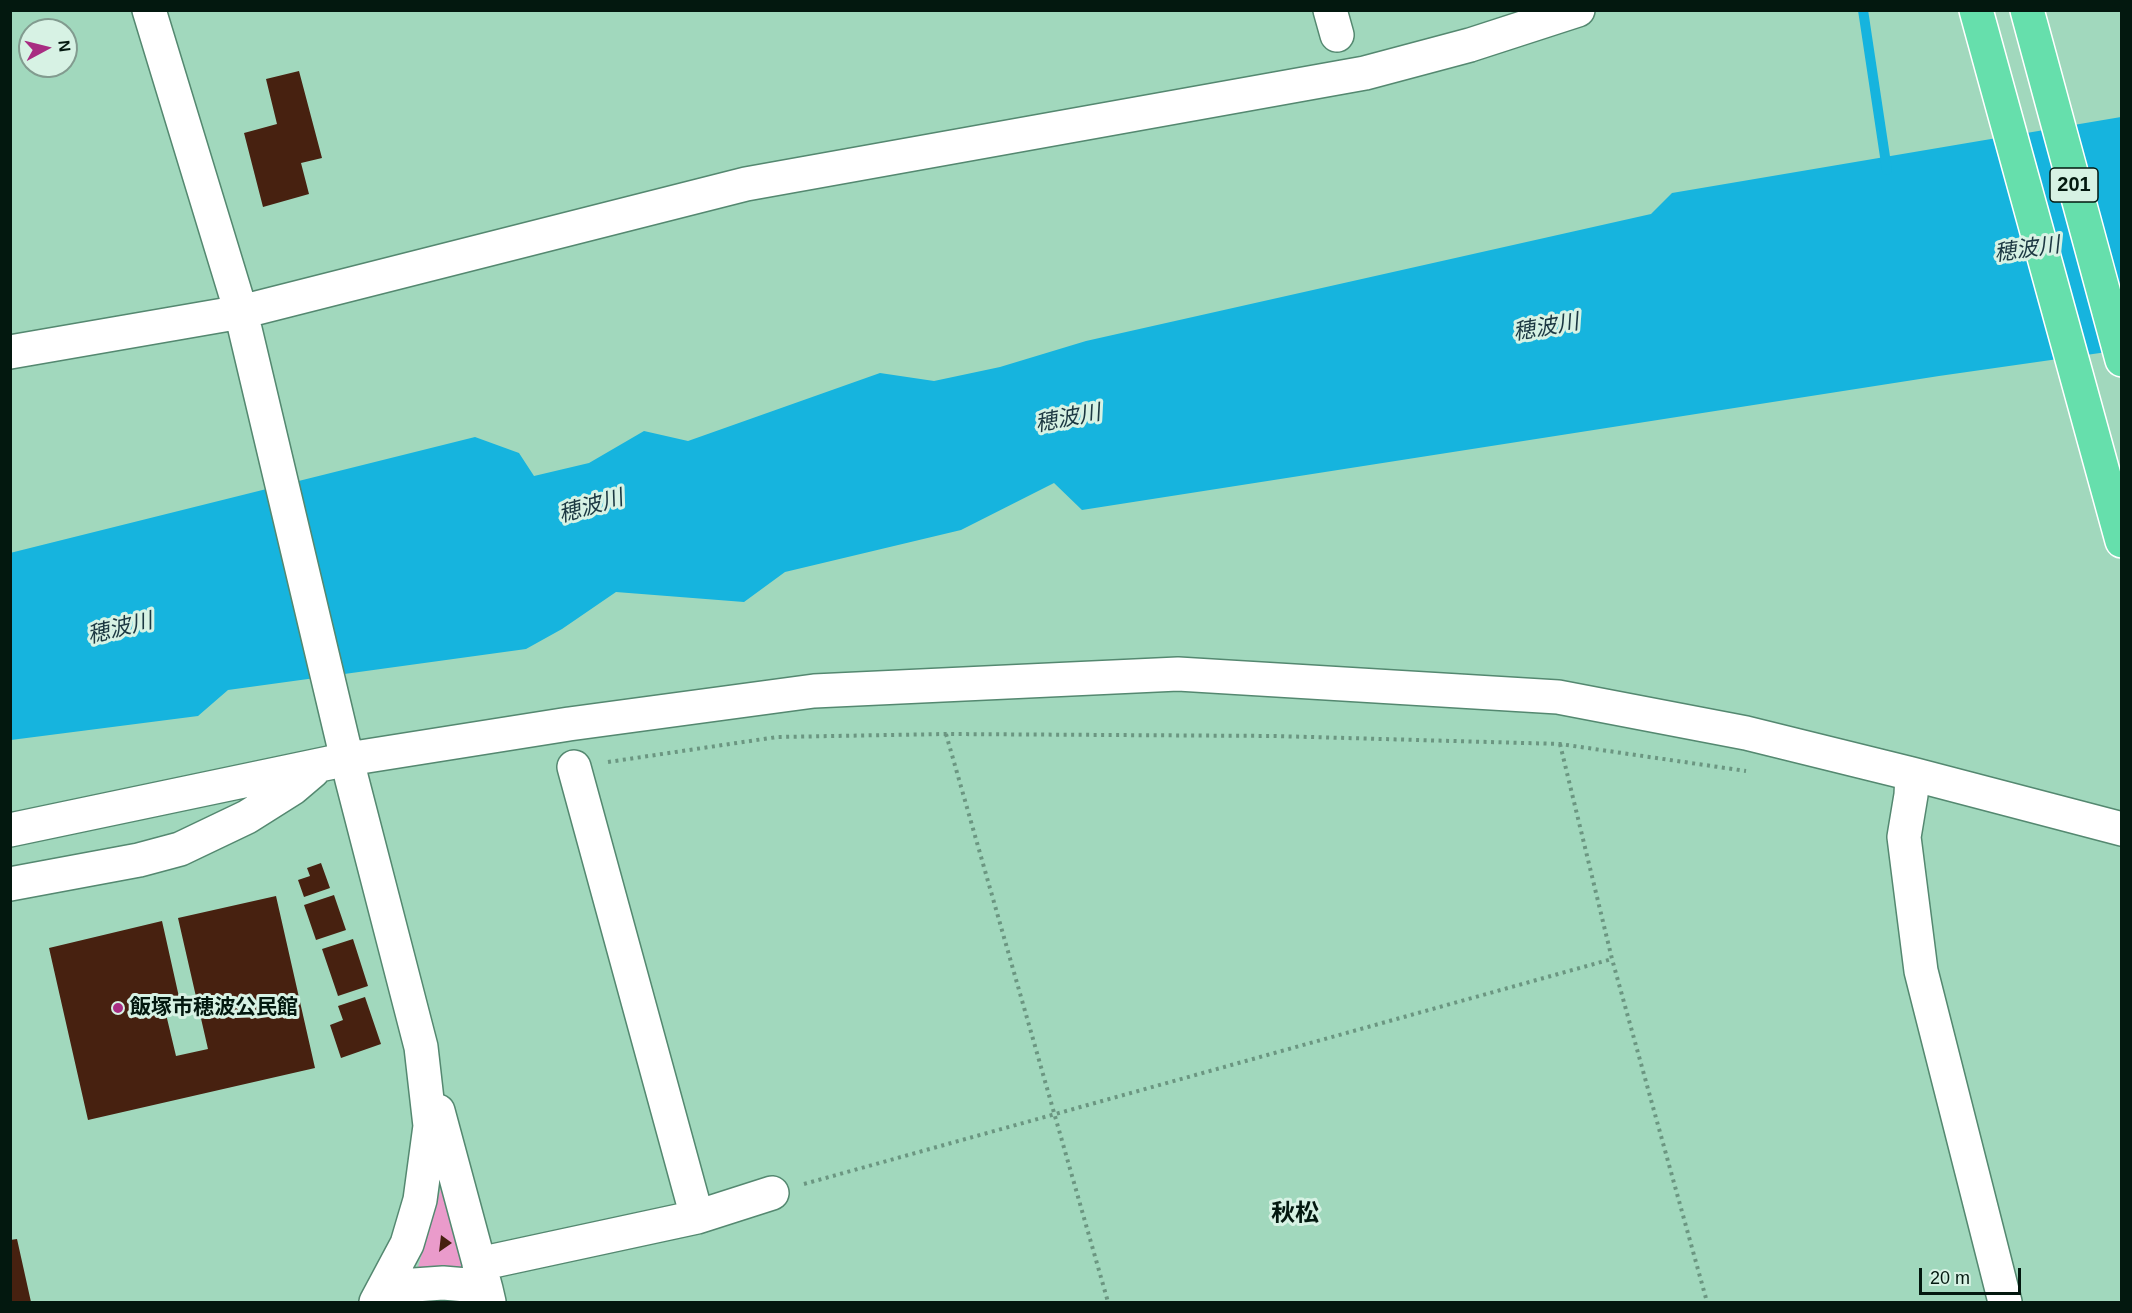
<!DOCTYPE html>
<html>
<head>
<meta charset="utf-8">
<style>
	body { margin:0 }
	#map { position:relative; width:2132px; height:1313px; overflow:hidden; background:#a1d8bd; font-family:Helvetica,sans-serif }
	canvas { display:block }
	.frame { position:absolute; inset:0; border:12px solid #03180f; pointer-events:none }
	.north { position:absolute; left:18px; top:18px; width:60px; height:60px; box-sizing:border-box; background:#d7f2e4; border:2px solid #829b8f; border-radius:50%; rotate:83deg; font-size:16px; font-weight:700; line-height:24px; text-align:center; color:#03180f }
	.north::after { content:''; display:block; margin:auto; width:21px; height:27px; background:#a82d82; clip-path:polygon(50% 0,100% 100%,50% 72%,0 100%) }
	.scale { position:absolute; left:1919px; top:1268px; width:102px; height:27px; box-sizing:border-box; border:3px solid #03180f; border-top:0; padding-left:8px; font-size:18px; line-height:21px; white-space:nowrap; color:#03180f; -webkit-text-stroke:4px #d7f2e4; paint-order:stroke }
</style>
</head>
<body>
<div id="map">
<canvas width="2132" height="1313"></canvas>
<div class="frame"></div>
<div class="north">N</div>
<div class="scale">20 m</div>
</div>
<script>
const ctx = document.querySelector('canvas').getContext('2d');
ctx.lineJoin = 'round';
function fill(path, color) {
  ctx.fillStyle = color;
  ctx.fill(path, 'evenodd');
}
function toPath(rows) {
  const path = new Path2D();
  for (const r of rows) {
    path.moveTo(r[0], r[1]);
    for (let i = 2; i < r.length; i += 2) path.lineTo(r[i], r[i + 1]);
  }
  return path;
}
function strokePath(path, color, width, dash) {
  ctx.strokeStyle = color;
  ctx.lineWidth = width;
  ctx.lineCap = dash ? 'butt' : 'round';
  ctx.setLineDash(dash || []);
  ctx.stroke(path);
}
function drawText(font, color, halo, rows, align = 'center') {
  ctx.font = font + ' Helvetica,"Noto Sans JP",sans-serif';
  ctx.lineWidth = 6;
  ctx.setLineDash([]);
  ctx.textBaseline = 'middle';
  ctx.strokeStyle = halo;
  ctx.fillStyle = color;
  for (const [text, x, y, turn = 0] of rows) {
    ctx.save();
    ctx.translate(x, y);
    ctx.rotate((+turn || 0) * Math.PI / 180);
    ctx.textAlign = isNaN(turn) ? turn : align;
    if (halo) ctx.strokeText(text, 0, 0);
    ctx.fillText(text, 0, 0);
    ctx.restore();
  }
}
fill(toPath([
	[444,1178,471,1275,416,1274]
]), '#ea9bcb');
fill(toPath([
	[2121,117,2121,350,1939,376,1082,510,1054,483,961,530,785,572,744,602,616,592,562,629,526,649,228,690,198,716,11,740,10,553,475,437,519,453,534,476,589,463,644,431,688,441,880,373,934,381,1000,367,1086,341,1651,214,1672,193]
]), '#16b4de');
strokePath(toPath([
	[1863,10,1887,170]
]), '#16b4de', 10);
fill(toPath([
	[299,71,322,158,301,163,309,194,263,207,244,133,277,124,266,79],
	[321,863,330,888,304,897,298,880,310,876,307,868],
	[334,895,346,930,316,940,304,905],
	[276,896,315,1068,88,1120,49,948,162,921,181,1006,165,1010,176,1056,208,1049,178,918],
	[353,939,368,986,338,996,322,949],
	[365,997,381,1044,341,1058,330,1025,343,1020,338,1006],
	[441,1235,452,1243,439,1252],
	[17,1239,31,1302,10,1302,10,1240]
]), '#472110');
const minor = toPath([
	[149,10,241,312,352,780,421,1047,430,1126,420,1200,407,1244,376,1302],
	[1330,10,1337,35],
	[10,352,241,312,746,184,1365,73,1470,45,1578,10],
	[574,767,697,1217],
	[1912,774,1911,795,1904,837,1921,971,2005,1302],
	[10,830,348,759,569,724,814,691,1178,674,1558,697,1746,733,1912,774,2122,829],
	[10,884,139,860,180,849,247,817,293,788,313,771],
	[438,1111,486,1289],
	[479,1264,697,1217,772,1193],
	[379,1298,414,1285,443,1283,467,1285,486,1289,489,1302]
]);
const highway = toPath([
	[1976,10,2122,541],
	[2027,10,2122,360]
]);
strokePath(minor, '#548870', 36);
strokePath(highway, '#fff', 36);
strokePath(toPath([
	[946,734,1108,1302],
	[1560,744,1612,959,1707,1302],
	[608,762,777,737,946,734,1275,736,1560,744,1746,771],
	[804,1184,1612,959]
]), '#6b9681', 4, [3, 4.5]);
strokePath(minor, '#fff', 33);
strokePath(highway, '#66dfac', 33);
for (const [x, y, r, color] of [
	[118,1008,6,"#a82d82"]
]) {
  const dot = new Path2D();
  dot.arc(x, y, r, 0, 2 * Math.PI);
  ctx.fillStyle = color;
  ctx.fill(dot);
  strokePath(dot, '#d7f2e4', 2);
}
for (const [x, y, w] of [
	[2074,185,48]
]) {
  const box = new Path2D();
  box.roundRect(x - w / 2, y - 17, w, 34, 4.5);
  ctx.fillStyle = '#d7f2e4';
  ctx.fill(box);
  strokePath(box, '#03180f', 1.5);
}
drawText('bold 20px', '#03180f', null, [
	["201",2074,185]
]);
drawText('bold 21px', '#03180f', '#d7f2e4', [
	["飯塚市穂波公民館",130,1008]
], 'left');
drawText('italic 22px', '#1c3842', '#d7f2e4', [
	["穂波川",2027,250,-8],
	["穂波川",1546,328,-10],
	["穂波川",1068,419,-11],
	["穂波川",591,507,-16],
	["穂波川",120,629,-14]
]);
drawText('bold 24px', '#03180f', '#d7f2e4', [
	["秋松",1295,1214]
]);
</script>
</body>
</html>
